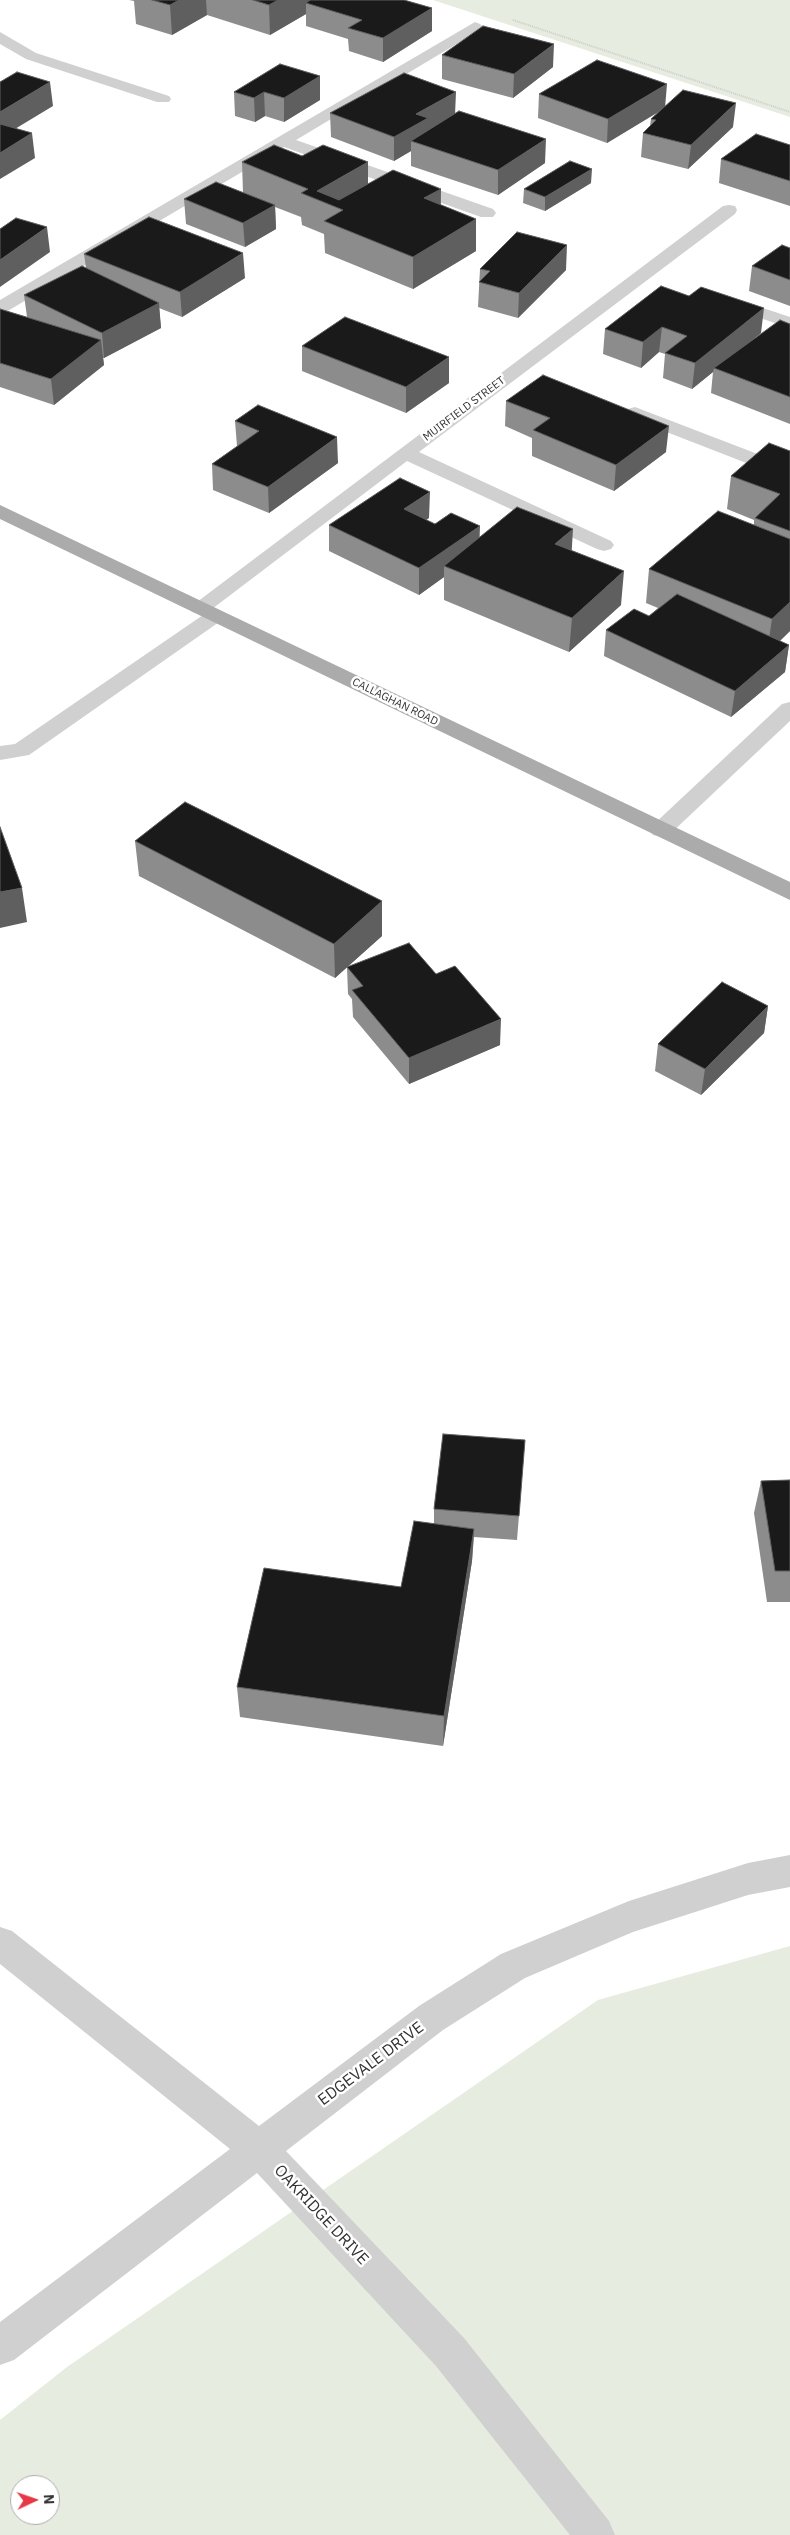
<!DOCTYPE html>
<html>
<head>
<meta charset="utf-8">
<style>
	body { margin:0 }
	#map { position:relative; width:790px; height:2535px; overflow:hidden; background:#fff; font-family:"IBM Plex Sans",sans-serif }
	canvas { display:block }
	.north { position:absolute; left:10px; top:2475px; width:50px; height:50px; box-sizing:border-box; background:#fff; border:1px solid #adadad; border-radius:50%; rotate:87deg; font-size:14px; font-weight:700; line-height:20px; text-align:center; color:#333 }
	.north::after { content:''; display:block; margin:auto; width:18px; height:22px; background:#e63946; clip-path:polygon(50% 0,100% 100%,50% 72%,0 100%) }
</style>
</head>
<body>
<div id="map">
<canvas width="790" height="2535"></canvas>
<div class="north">N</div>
</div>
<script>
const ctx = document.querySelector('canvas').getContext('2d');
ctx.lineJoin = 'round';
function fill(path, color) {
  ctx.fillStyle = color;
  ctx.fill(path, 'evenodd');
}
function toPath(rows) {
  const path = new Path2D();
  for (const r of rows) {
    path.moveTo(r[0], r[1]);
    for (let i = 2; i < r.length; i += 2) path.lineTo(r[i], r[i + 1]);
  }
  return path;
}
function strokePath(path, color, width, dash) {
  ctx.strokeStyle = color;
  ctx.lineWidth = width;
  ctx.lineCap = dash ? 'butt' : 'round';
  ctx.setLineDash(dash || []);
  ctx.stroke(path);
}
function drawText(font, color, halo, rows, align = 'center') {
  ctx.font = font + ' "IBM Plex Sans",sans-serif';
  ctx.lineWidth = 5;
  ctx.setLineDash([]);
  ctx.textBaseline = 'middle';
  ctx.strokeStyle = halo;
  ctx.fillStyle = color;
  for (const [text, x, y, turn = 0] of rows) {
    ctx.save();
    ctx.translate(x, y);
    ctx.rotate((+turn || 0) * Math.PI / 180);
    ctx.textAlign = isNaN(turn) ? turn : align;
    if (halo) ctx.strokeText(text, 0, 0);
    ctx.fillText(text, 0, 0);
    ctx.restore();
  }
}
fill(toPath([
	[433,0,790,0,790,117],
	[790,1946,790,2535,0,2535,0,2420,67,2367,598,2000],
	[20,2485,50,2485,50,2515,20,2515]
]), '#e6ecdf');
strokePath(toPath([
	[513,20,790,112]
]), '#cdcdcd', 2, [1, 1]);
fill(toPath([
	[475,22,480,24,483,27,480,30,296,140,493,209,496,213,493,217,481,217,284,147,6,312,0,313,0,300,475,22],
	[0,32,36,53,169,96,171,99,169,102,157,102,26,59,0,44,0,32],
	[729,205,735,206,737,210,735,214,419,452,611,541,614,545,611,549,604,551,597,549,407,461,208,612,215,610,222,612,226,616,222,620,29,755,0,760,0,746,15,744,206,613,199,614,192,612,189,608,723,206,729,205],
	[760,307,790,317,790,328,754,316,751,312,754,308,760,307],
	[635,407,768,458,771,462,768,466,754,466,628,417,625,413,628,409,635,407],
	[790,702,790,721,669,835,661,837,653,835,649,830,653,825,782,704,790,702],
	[790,1855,790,1887,748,1895,633,1932,525,1978,443,2030,286,2151,464,2338,609,2521,615,2535,570,2535,436,2366,257,2173,14,2360,0,2365,0,2322,230,2149,0,1964,0,1927,12,1931,259,2126,419,2006,501,1954,629,1901,748,1863,790,1855]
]), '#d0d0d0');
fill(toPath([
	[0,505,790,882,790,900,0,519,0,505]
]), '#ababab');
fill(toPath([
	[129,0,404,0,432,8,432,31,383,62,349,51,348,39,306,26,306,14,270,35,207,15,172,35,136,24,134,1],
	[442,55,553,67,513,98,442,79],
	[320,76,320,100,284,122,265,116,255,122,235,116,234,92],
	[539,94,665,106,733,127,688,169,641,157,643,133,650,126,651,119,658,112,607,143,538,118],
	[330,113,455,113,545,163,498,195,411,166,411,151,394,161,331,137],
	[790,145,790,206,719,183,721,159],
	[242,162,368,184,441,189,441,205,476,219,476,251,413,289,325,253,324,234,302,225,301,217,275,207,276,229,245,247,186,224,184,199,243,193],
	[591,183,545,211,523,203,524,189],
	[790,248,790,306,749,291,752,266],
	[84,254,245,278,182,317,159,308,161,328,104,358,103,358,104,365,54,405,0,387,0,309,27,317,24,295,86,268],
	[480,269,566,270,518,318,478,307],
	[661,286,761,333,750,341,790,324,790,424,711,393,713,372,692,389,663,378,665,354,659,352,641,368,603,354,605,329],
	[302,346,449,383,406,413,302,371],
	[506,401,666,452,614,491,532,456,532,438,505,426],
	[235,421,338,463,269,513,213,490,212,464,237,446],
	[790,451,790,631,780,641,789,645,785,672,731,717,604,656,606,630,649,616,658,608,646,603,649,569,754,525,754,520,727,509,731,476],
	[429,518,426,520,435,524,480,537,572,551,621,605,569,652,444,600,444,577,419,595,329,551,329,525],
	[135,841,382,901,382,936,335,978,139,876],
	[347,967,436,974,500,1045,409,1084,353,1017,352,999,348,994],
	[768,1006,764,1033,701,1095,655,1071,658,1044],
	[525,1440,517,1540,474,1537,472,1561,443,1746,240,1717,237,1687,401,1587,434,1524,434,1509],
	[790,1480,790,1602,767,1602,754,1513,761,1481]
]), '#8c8c8c');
fill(toPath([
	[179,0,206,0,207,15,172,35,170,5],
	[278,0,312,0,306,3,306,14,270,35,269,5],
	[432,8,432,31,383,62,383,38],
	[554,44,553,67,513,98,514,74],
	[320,76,320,100,284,122,284,98],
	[50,82,53,106,0,138,0,112],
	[667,84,665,108,607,143,608,119],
	[264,92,265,116,255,122,254,98],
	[456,92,455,115,411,141,411,151,394,161,394,137,416,114],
	[736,103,733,127,688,169,691,145],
	[32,133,35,158,0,179,0,153],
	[546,139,545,163,498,195,498,170],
	[368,162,368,193,341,209,317,191],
	[592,169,591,183,545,211,545,197],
	[441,189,440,220,424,198],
	[275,205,276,229,245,247,243,223],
	[476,219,476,251,413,289,413,257],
	[47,227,50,252,0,287,0,260],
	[567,245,566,270,518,318,519,293],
	[243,253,245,278,182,317,180,292],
	[159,303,161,328,104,358,102,333],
	[764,308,761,333,717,369,714,368,713,372,692,389,695,363],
	[662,327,659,352,641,368,643,342],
	[101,340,104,365,54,405,51,379],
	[449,357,449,383,406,413,406,387],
	[669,426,666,452,614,491,616,465],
	[337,437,338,463,269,513,268,487],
	[430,492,429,518,404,535,404,509],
	[480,526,479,552,444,566,444,577,419,595,419,568],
	[573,529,571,563,555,544],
	[624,571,621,605,569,652,572,618],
	[790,602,790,631,767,653,772,619],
	[789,645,785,672,731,717,735,691],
	[22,888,27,922,0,928,0,892],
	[382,901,382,936,335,978,334,944],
	[768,1006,764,1033,701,1095,705,1069],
	[501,1019,500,1045,409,1084,409,1058],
	[474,1529,472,1561,443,1746,444,1716]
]), '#5f5f5f');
const building = toPath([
	[152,0,179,0,170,5,152,0],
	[253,0,278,0,269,5,253,0],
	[310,0,404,0,432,8,383,38,348,28,362,20,306,3,310,0],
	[483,26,554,44,514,74,442,55,483,26],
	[597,60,667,84,608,119,539,94,597,60],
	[280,64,320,76,284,98,264,92,254,98,234,92,280,64],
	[17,72,50,82,0,112,0,82,17,72],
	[404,73,456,92,416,114,428,118,394,137,330,113,404,73],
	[683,90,736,103,691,145,643,133,656,120,651,119,683,90],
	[459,111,546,139,498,170,411,141,459,111],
	[0,124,32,133,0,153,0,124],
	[756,134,790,145,790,181,721,159,756,134],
	[274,145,302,156,323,145,368,162,317,191,339,200,393,170,441,189,424,198,476,219,413,257,324,221,343,210,301,193,308,189,242,162,274,145],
	[570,161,592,169,545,197,524,189,570,161],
	[216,182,275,205,243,223,184,199,216,182],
	[149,217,243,253,180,292,84,254,149,217],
	[16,218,47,227,0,260,0,229,16,218],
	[517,232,567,245,519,293,479,282,490,271,480,269,517,232],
	[782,245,790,248,790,280,752,266,782,245],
	[82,266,159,303,102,333,24,295,82,266],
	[661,286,689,296,701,287,764,308,695,363,665,353,687,336,662,327,643,342,605,329,661,286],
	[0,309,101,340,51,379,0,363,0,309],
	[345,317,449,357,406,387,302,346,345,317],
	[780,320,790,324,790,397,714,368,780,320],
	[543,375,669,426,616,465,533,430,550,418,506,401,543,375],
	[258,405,337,437,268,487,212,464,259,431,235,421,258,405],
	[769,443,790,451,790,531,755,518,780,494,731,476,769,443],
	[400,478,430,492,404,509,435,524,451,513,480,526,419,568,329,525,400,478],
	[517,507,573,529,555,544,624,571,572,618,444,566,517,507],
	[718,511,790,539,790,602,772,619,649,569,718,511],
	[677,594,789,645,735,691,606,630,634,609,649,616,677,594],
	[185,802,382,901,334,944,135,841,185,802],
	[0,827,22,888,0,892,0,827],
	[409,943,436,974,455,966,501,1019,409,1058,352,990,363,986,347,967,409,943],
	[722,982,768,1006,705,1069,658,1044,722,982],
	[443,1434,525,1440,519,1516,434,1509,443,1434],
	[790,1480,790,1571,775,1571,761,1481,790,1480],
	[414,1521,474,1529,444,1716,237,1687,264,1568,401,1587,414,1521]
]);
fill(building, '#1a1a1a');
strokePath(building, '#5f5f5f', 1);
drawText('11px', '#333', '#fff', [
	["MUIRFIELD STREET",464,409,-37],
	["CALLAGHAN ROAD",395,702,26]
]);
drawText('16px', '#333', '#fff', [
	["EDGEVALE DRIVE",371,2064,-37],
	["OAKRIDGE DRIVE",321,2215,47]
]);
</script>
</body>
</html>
